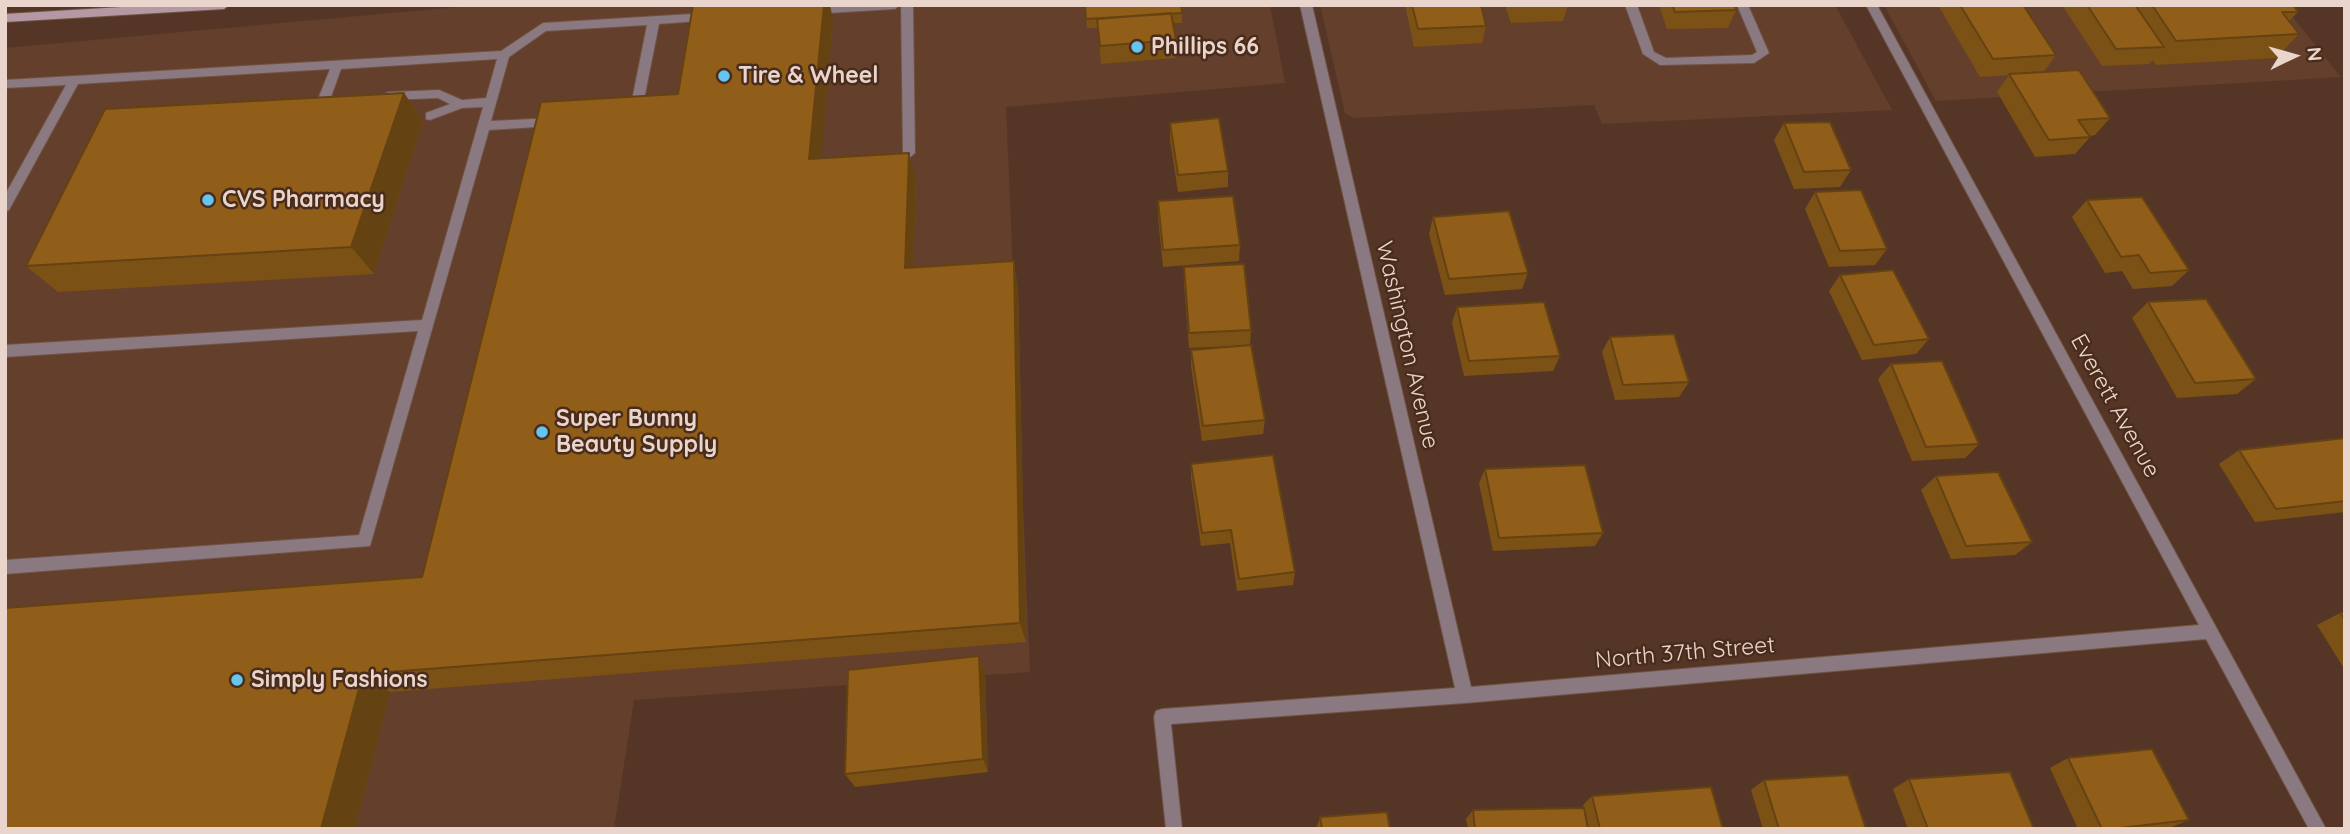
<!DOCTYPE html>
<html>
<head>
<meta charset="utf-8">
<style>
	body { margin:0 }
	#map { position:relative; width:2350px; height:834px; overflow:hidden; background:#553626; font-family:Quicksand,sans-serif }
	canvas { display:block }
	.frame { position:absolute; inset:0; border:7px solid #e9d5cb; pointer-events:none }
	.north { position:absolute; left:2259px; top:21px; width:70px; height:70px; -webkit-text-stroke:5px #4a2c1c; paint-order:stroke; rotate:85deg; font-size:19px; font-weight:700; line-height:28px; text-align:center; color:#e9d5cb }
	.north::after { content:''; display:block; margin:auto; width:24px; height:32px; background:#e9d5cb; clip-path:polygon(50% 0,100% 100%,50% 72%,0 100%) }
</style>
</head>
<body>
<div id="map">
<canvas width="2350" height="834"></canvas>
<div class="frame"></div>
<div class="north">N</div>
</div>
<script>
const ctx = document.querySelector('canvas').getContext('2d');
ctx.lineJoin = 'round';
function fill(path, color) {
  ctx.fillStyle = color;
  ctx.fill(path, 'evenodd');
}
function toPath(rows) {
  const path = new Path2D();
  for (const r of rows) {
    path.moveTo(r[0], r[1]);
    for (let i = 2; i < r.length; i += 2) path.lineTo(r[i], r[i + 1]);
  }
  return path;
}
function strokePath(path, color, width, dash) {
  ctx.strokeStyle = color;
  ctx.lineWidth = width;
  ctx.lineCap = dash ? 'butt' : 'round';
  ctx.setLineDash(dash || []);
  ctx.stroke(path);
}
function drawText(font, color, halo, rows, align = 'center') {
  ctx.font = font + ' Quicksand,sans-serif';
  ctx.lineWidth = 5;
  ctx.setLineDash([]);
  ctx.textBaseline = 'middle';
  ctx.strokeStyle = halo;
  ctx.fillStyle = color;
  for (const [text, x, y, turn = 0] of rows) {
    ctx.save();
    ctx.translate(x, y);
    ctx.rotate((+turn || 0) * Math.PI / 180);
    ctx.textAlign = isNaN(turn) ? turn : align;
    if (halo) ctx.strokeText(text, 0, 0);
    ctx.fillText(text, 0, 0);
    ctx.restore();
  }
}
fill(toPath([
	[480,5,1270,5,1285,83,1006,107,1030,672,634,700,614,829,5,829,5,48],
	[1320,5,1835,5,1892,110,1602,124,1594,105,1354,118,1345,113],
	[1884,5,2283,5,2341,77,1936,101]
]), '#643f2b');
const lane = toPath([
	[900,5,895,9,812,14,806,10,812,6,828,5,900,5],
	[901,5,913,5,915,153,909,158,903,153,901,5],
	[1625,5,1637,5,1654,52,1666,58,1752,55,1757,52,1737,5,1748,5,1769,53,1754,63,1660,65,1643,54,1625,5],
	[708,13,714,17,712,20,659,24,641,115,635,119,629,115,647,25,546,31,509,57,491,121,553,118,559,122,553,126,489,130,370,546,5,574,5,560,359,535,418,331,5,357,5,345,422,320,483,107,462,108,430,120,426,119,426,113,450,104,438,98,388,100,382,96,388,92,439,90,462,100,486,98,497,59,341,69,331,97,344,103,346,106,340,110,320,102,318,99,330,69,78,84,9,210,5,212,5,195,66,85,5,88,5,80,501,51,543,23,708,13]
]);
const street = toPath([
	[1300,5,1312,5,1471,687,2199,625,1866,5,1877,5,2326,829,2309,829,2206,639,1465,703,1171,724,1182,829,1166,829,1154,717,1156,711,1162,709,1455,688,1300,5]
]);
const secondary = toPath([
	[156,5,229,5,224,9,5,22,5,14,156,5]
]);
strokePath(lane, '#705344', 2);
strokePath(street, '#705344', 2);
strokePath(secondary, '#705344', 2);
fill(lane, '#8a7981');
fill(street, '#8a7981');
fill(secondary, '#b499a5');
fill(toPath([
	[1085,5,1182,13,1182,23,1173,23,1176,40,1176,58,1101,64,1098,28,1087,28],
	[1405,5,1481,5,1486,26,1482,43,1414,47],
	[1505,5,1568,5,1563,21,1511,23],
	[1659,5,1735,5,1736,10,1728,28,1667,29],
	[1938,5,2023,5,2056,55,2043,73,2110,118,2095,135,2089,136,2090,137,2075,154,2035,157,1997,92,2009,75,1980,77],
	[2062,5,2293,5,2298,12,2289,21,2299,34,2276,58,2156,65,2153,60,2149,64,2102,66],
	[833,19,821,158,916,180,913,267,1018,287,1026,642,390,692,355,829,5,829,422,577],
	[404,93,423,121,374,274,58,292,26,266],
	[1170,123,1228,171,1228,187,1178,192,1170,140],
	[1784,123,1851,170,1840,187,1794,189,1774,140],
	[1815,192,1887,249,1875,265,1829,267,1805,209],
	[2087,200,2189,270,2172,286,2133,289,2122,271,2105,273,2072,217],
	[1158,201,1240,245,1239,261,1163,267,1158,217],
	[1433,217,1528,273,1522,289,1445,295,1429,234],
	[1184,267,1251,330,1250,345,1265,420,1263,434,1202,441,1191,366,1191,350,1235,346,1189,348,1184,283],
	[1840,275,1929,339,1916,354,1862,360,1829,291],
	[2148,302,2256,379,2237,394,2177,398,2132,318],
	[1457,307,1560,356,1553,371,1464,376,1452,323],
	[1610,337,1689,382,1679,397,1615,400,1602,352],
	[1891,364,1979,444,1965,458,1912,461,1878,379],
	[2345,438,2345,512,2255,522,2219,464,2239,450],
	[1191,464,1295,572,1293,585,1237,591,1230,543,1201,546,1191,478],
	[1485,469,1603,533,1595,546,1493,551,1479,483],
	[1936,476,2032,542,2015,555,1951,559,1921,490],
	[2345,612,2345,670,2317,625,2340,613],
	[979,656,985,672,988,772,855,787,845,774],
	[2068,758,2189,820,2167,829,2078,829,2050,768],
	[1909,779,2034,829,1908,829,1893,789],
	[1764,780,1866,829,1763,829,1751,790],
	[1592,796,1723,829,1589,829,1584,808,1588,829,1468,829,1466,819,1473,810,1584,808,1583,805],
	[1320,817,1390,829,1318,829,1317,826]
]), '#7c5116');
fill(toPath([
	[824,5,830,5,833,19,819,186,809,159],
	[404,93,423,121,374,274,351,247],
	[909,153,916,180,912,294,905,268],
	[1014,261,1018,287,1026,642,1020,623],
	[979,656,985,672,988,772,983,759],
	[363,674,390,692,355,829,321,829]
]), '#654212');
const building = toPath([
	[693,5,824,5,809,159,909,153,905,268,1014,261,1020,623,363,674,321,829,5,829,5,608,422,577,541,102,678,94,693,5],
	[1085,5,1181,5,1182,13,1086,19,1085,5],
	[1412,5,1481,5,1486,26,1418,29,1412,5],
	[1672,5,1735,5,1736,10,1675,12,1672,5],
	[1960,5,2023,5,2056,55,1993,59,1960,5],
	[2087,5,2135,5,2164,47,2116,49,2087,5],
	[2152,5,2293,5,2298,12,2282,12,2299,34,2176,41,2152,5],
	[1171,13,1176,40,1100,46,1097,19,1171,13],
	[2079,70,2110,118,2078,120,2090,137,2049,140,2009,74,2079,70],
	[404,93,351,247,26,266,105,109,404,93],
	[1219,118,1228,171,1178,175,1170,123,1219,118],
	[1830,122,1851,170,1804,172,1784,123,1830,122],
	[1861,190,1887,249,1840,251,1815,192,1861,190],
	[1233,196,1240,245,1163,250,1158,201,1233,196],
	[2142,197,2189,270,2150,273,2139,255,2121,257,2087,200,2142,197],
	[1509,211,1528,273,1449,279,1433,217,1509,211],
	[1244,264,1251,330,1189,333,1184,267,1244,264],
	[1893,270,1929,339,1874,345,1840,275,1893,270],
	[2206,299,2256,379,2195,383,2148,302,2206,299],
	[1544,302,1560,356,1469,361,1457,307,1544,302],
	[1674,334,1689,382,1623,385,1610,337,1674,334],
	[1251,345,1265,420,1203,426,1191,350,1251,345],
	[1942,361,1979,444,1926,447,1891,364,1942,361],
	[2345,438,2345,501,2276,509,2239,450,2345,438],
	[1273,455,1295,572,1239,579,1231,530,1202,533,1191,464,1273,455],
	[1585,465,1603,533,1499,538,1485,469,1585,465],
	[1998,472,2032,542,1966,546,1936,476,1998,472],
	[2345,612,2345,620,2340,613,2345,612],
	[979,656,983,759,845,774,848,670,979,656],
	[2152,749,2189,820,2111,829,2102,829,2068,758,2152,749],
	[2010,772,2034,829,1928,829,1909,779,2010,772],
	[1848,775,1866,829,1779,829,1764,780,1848,775],
	[1711,787,1723,829,1600,829,1592,796,1711,787],
	[1584,808,1588,829,1475,829,1473,810,1584,808],
	[1387,812,1390,829,1322,829,1320,817,1387,812]
]);
fill(building, '#905e19');
strokePath(building, '#654212', 2);
for (const [x, y, r, color] of [
	[1137,47,7,"#65c5ef"],
	[724,76,7,"#65c5ef"],
	[208,200,7,"#65c5ef"],
	[542,432,7,"#65c5ef"],
	[237,680,7,"#65c5ef"]
]) {
  const dot = new Path2D();
  dot.arc(x, y, r, 0, 2 * Math.PI);
  ctx.fillStyle = color;
  ctx.fill(dot);
  strokePath(dot, '#4a2c1c', 2.5);
}
drawText('bold 23px', '#e9d5cb', '#4a2c1c', [
	["Phillips 66",1151,47],
	["Tire & Wheel",738,76],
	["CVS Pharmacy",222,200],
	["Super Bunny",556,419],
	["Beauty Supply",556,445],
	["Simply Fashions",251,680]
], 'left');
drawText('23px', '#e9d5cb', '#4a2c1c', [
	["Washington Avenue",1407,345,77],
	["Everett Avenue",2115,406,61],
	["North 37th Street",1685,653,-5]
]);
</script>
</body>
</html>
